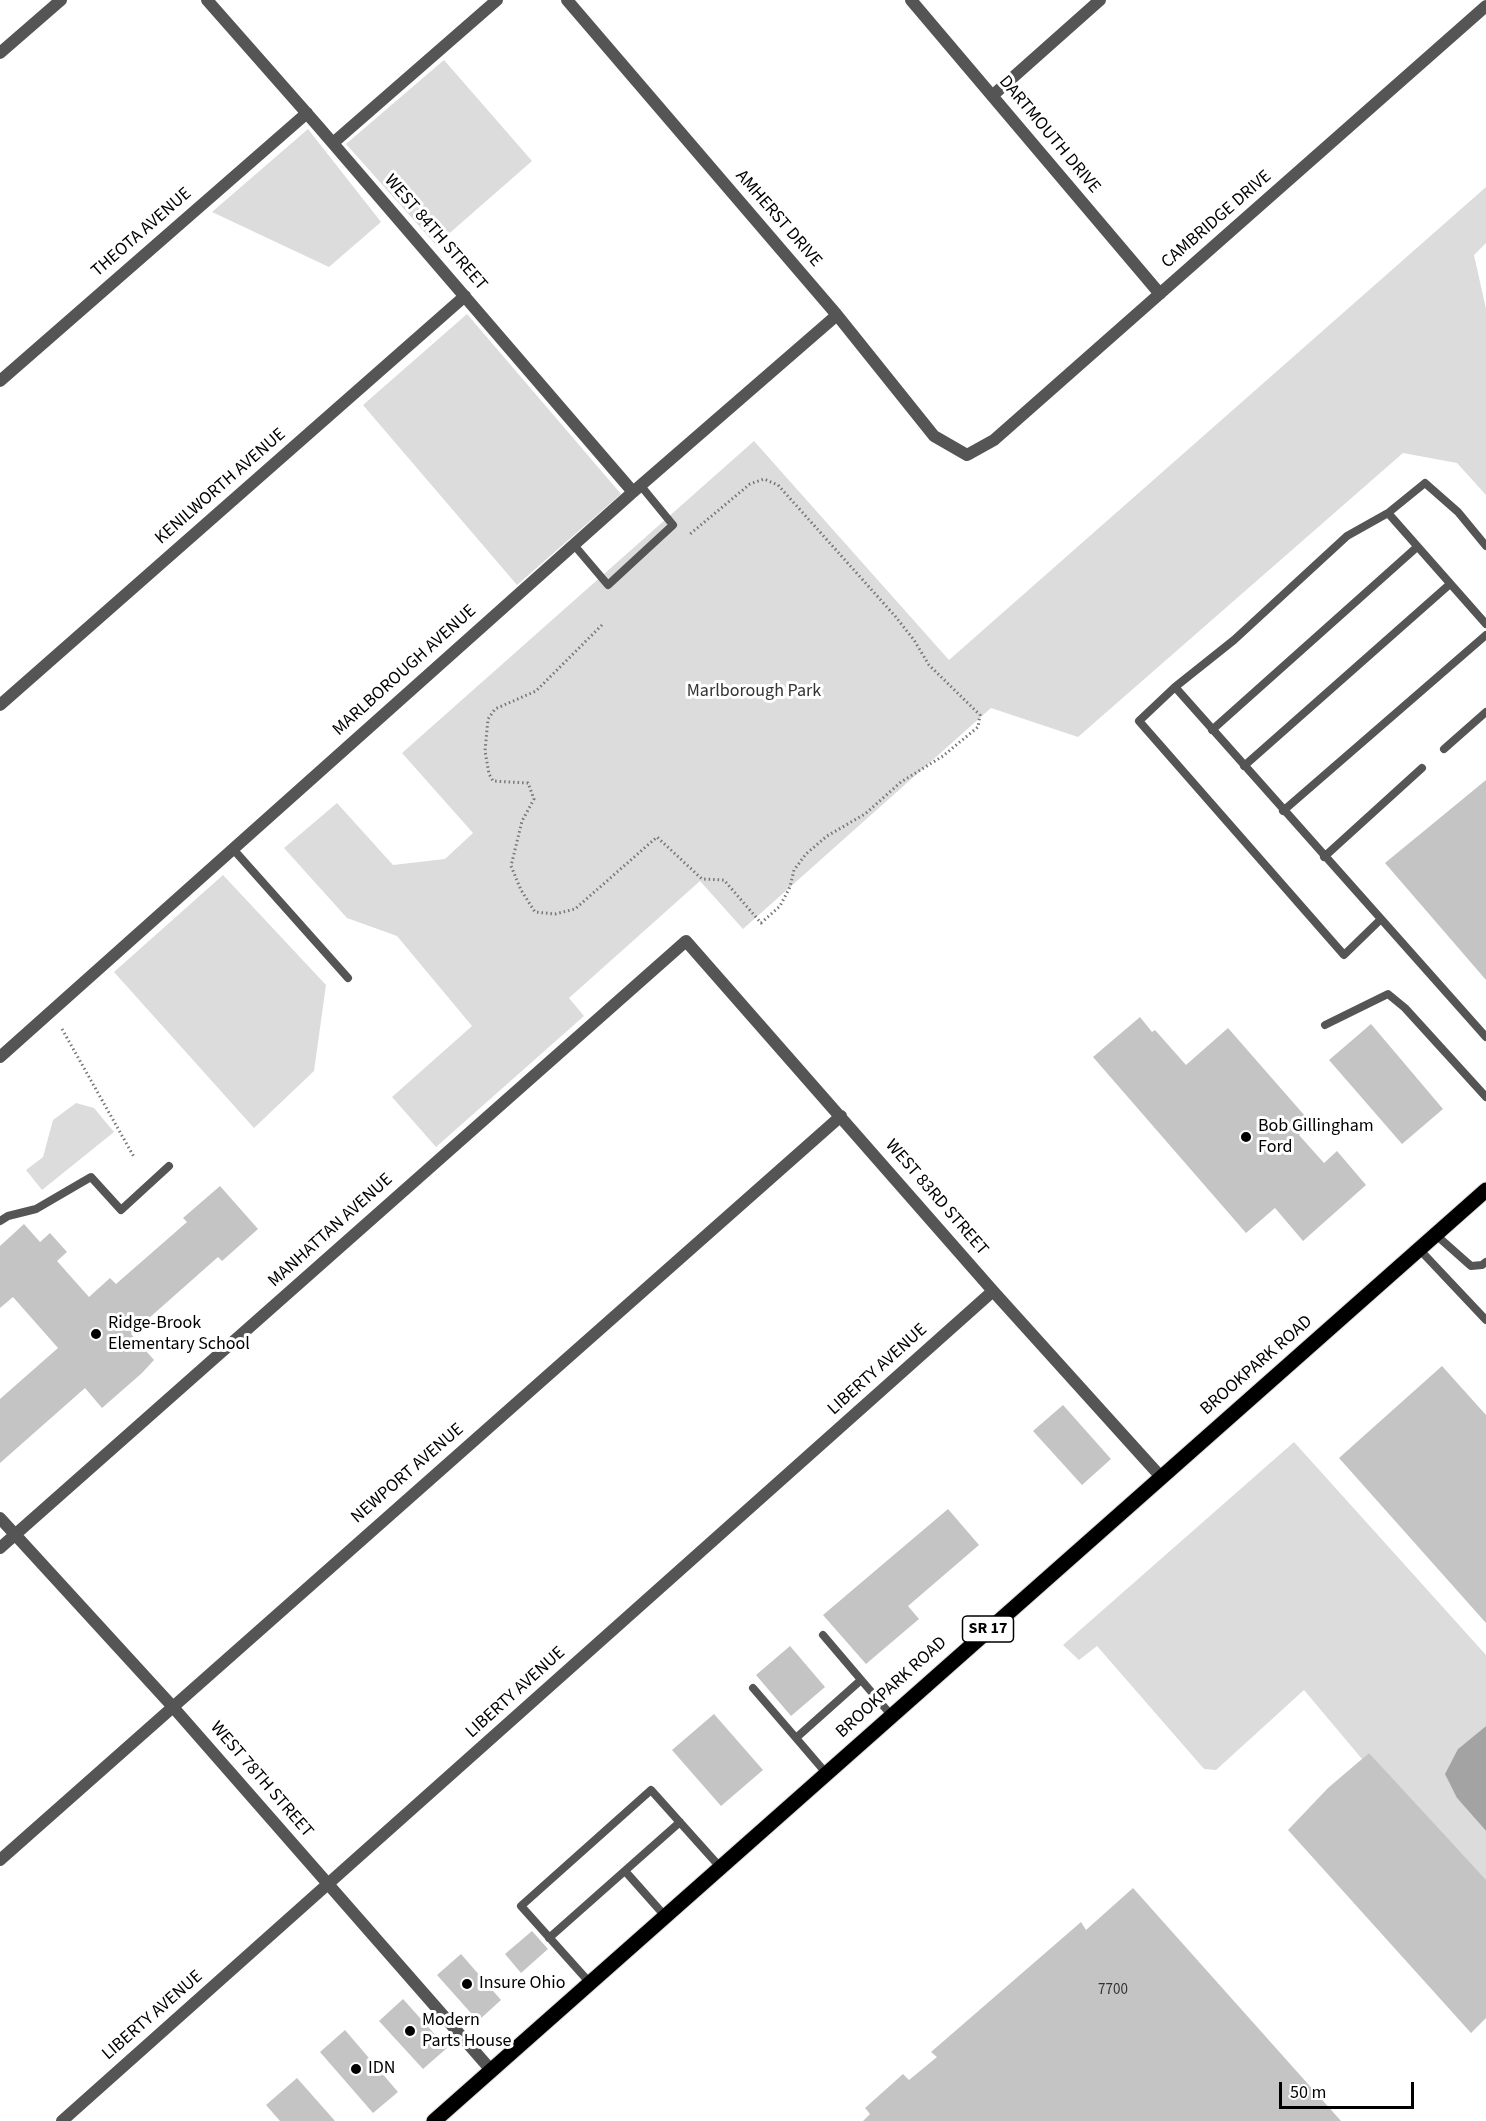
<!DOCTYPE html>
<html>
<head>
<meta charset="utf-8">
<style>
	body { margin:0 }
	#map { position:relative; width:1486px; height:2121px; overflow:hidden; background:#fff; font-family:"Source Sans 3",sans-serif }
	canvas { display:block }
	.scale { position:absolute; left:1279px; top:2082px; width:135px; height:27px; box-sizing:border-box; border:3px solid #000; border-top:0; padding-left:8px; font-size:18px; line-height:21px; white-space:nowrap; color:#000; -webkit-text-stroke:4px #fff; paint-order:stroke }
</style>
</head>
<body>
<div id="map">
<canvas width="1486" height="2121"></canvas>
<div class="scale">50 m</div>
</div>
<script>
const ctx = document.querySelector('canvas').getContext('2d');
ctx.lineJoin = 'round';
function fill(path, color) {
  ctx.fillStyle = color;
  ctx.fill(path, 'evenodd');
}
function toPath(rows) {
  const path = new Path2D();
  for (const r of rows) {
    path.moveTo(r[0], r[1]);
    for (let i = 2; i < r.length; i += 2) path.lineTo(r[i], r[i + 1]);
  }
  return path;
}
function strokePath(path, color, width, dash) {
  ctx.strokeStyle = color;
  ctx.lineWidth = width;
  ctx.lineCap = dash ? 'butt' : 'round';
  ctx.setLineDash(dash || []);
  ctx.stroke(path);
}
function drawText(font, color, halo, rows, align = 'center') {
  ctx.font = font + ' "Source Sans 3",sans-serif';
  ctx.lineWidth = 6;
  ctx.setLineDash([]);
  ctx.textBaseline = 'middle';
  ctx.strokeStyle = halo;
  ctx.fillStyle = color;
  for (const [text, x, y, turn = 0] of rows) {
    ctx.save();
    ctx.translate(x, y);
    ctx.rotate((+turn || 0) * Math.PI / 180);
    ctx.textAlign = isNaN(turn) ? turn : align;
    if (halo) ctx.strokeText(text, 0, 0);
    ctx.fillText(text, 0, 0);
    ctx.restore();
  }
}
fill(toPath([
	[444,60,532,161,436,245,346,144],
	[308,129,381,222,329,267,212,212],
	[1486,187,1486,243,1474,255,1486,309,1486,495,1457,463,1403,453,1078,737,991,708,743,929,700,881,569,998,584,1016,436,1147,392,1097,472,1026,397,936,347,918,284,848,337,803,393,865,445,859,473,833,402,753,754,441,949,660],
	[467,314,621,494,517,585,363,405],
	[223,875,326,985,314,1071,254,1128,114,972],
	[76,1103,94,1108,114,1132,42,1190,26,1170,43,1157,53,1120],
	[1294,1442,1486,1655,1486,1726,1458,1749,1457,1798,1486,1831,1486,1888,1369,1753,1362,1759,1304,1690,1216,1770,1204,1769,1097,1646,1079,1660,1063,1645]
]), '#dcdcdc');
fill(toPath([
	[1486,1726,1486,1831,1457,1798,1445,1774,1458,1749]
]), '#a3a3a3');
fill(toPath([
	[1486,780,1486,980,1385,863],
	[1140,1017,1152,1032,1155,1030,1186,1065,1228,1028,1312,1124,1299,1135,1324,1163,1337,1151,1366,1185,1303,1241,1275,1208,1246,1233,1093,1057],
	[1371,1024,1443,1109,1402,1144,1329,1060],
	[220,1186,258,1229,222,1261,218,1257,131,1334,154,1360,142,1373,102,1408,85,1388,0,1463,0,1399,58,1348,13,1297,0,1308,0,1246,24,1224,40,1242,50,1233,67,1252,57,1261,89,1297,110,1278,116,1284,187,1222,183,1218],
	[1442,1366,1486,1415,1486,1623,1339,1458],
	[1063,1405,1111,1459,1082,1485,1033,1431],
	[948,1509,979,1545,908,1606,919,1619,866,1664,823,1615],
	[790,1646,825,1687,791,1716,756,1675],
	[714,1714,763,1770,721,1806,672,1750],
	[1369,1753,1486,1880,1486,2018,1471,2033,1288,1830,1328,1788],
	[1133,1888,1341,2121,863,2121,870,2114,865,2108,903,2074,909,2080,937,2057,931,2052,1081,1922,1086,1930],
	[532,1931,548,1949,521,1973,505,1954],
	[461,1954,501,2000,478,2021,437,1975],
	[403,1999,447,2048,423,2069,379,2021],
	[345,2030,398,2092,373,2113,320,2052],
	[297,2078,335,2121,280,2121,266,2105]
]), '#c4c4c4');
const primary = toPath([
	[434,2121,1486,1190]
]);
strokePath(primary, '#dbdbdb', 17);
strokePath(toPath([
	[602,625,536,691,495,709,488,719,485,751,489,774,493,781,528,783,534,799,522,821,511,866,521,890,535,912,555,914,575,909,657,837,702,879,724,880,761,923,780,906,790,887,794,870,806,854,827,836,865,814,901,782,943,756,978,727,980,715,929,665,914,640,895,616,778,485,764,479,750,484,690,534],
	[62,1029,134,1157]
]), '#777', 3, [1.5, 3]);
strokePath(toPath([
	[574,545,608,585,673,525,641,486],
	[1486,546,1458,512,1425,483,1388,513,1486,624],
	[1175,687,1234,640,1347,536,1388,513],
	[1212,730,1417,547],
	[1444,749,1486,712],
	[1244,766,1450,584],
	[1283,811,1486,635],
	[233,849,348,978],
	[1324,857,1422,768],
	[1380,920,1344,955,1139,721,1175,687,1486,1037],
	[1325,1025,1388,994,1405,1008,1486,1097],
	[0,1221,8,1216,36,1209,91,1177,121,1210,169,1166],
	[1436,1235,1471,1266,1482,1265,1486,1262],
	[1419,1249,1486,1320],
	[823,1635,891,1715],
	[753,1688,796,1738],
	[826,1773,796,1738,861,1680],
	[625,1871,665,1916],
	[549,1938,680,1822],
	[590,1983,521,1906,651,1790,720,1867]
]), '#555', 8);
strokePath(toPath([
	[207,0,318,126,633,492],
	[567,0,837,315,934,436,967,455,994,440,1486,6],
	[911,0,1160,294],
	[0,53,61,0],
	[992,96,1100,0],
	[333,143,497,0],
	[0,381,307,113],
	[0,705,465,296],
	[0,1057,633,492,837,315],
	[0,1518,173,1707,491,2070],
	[0,1548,686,941,993,1291,1161,1477],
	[0,1860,841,1116],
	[62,2121,993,1291]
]), '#555', 12);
strokePath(primary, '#000', 15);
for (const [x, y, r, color] of [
	[1246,1137,6,"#000"],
	[96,1334,6,"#000"],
	[467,1984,6,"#000"],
	[410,2031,6,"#000"],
	[356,2069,6,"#000"]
]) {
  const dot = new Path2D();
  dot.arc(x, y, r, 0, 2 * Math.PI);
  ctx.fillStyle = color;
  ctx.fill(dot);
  strokePath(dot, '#fff', 2);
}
drawText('15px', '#313131', null, [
	["7700",1113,1991]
]);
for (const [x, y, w] of [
	[988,1629,51]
]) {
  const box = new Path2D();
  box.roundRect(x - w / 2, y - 13, w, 26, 4.5);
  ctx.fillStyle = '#fff';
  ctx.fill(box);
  strokePath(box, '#000', 1.5);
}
drawText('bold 16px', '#000', null, [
	["SR 17",988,1629]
]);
drawText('18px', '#000', '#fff', [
	["DARTMOUTH DRIVE",1049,135,50],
	["AMHERST DRIVE",778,219,49],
	["CAMBRIDGE DRIVE",1217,220,-41],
	["THEOTA AVENUE",142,233,-41],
	["WEST 84TH STREET",435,233,49],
	["KENILWORTH AVENUE",221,487,-41],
	["MARLBOROUGH AVENUE",405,671,-42],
	["WEST 83RD STREET",936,1198,49],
	["MANHATTAN AVENUE",331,1231,-42],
	["BROOKPARK ROAD",1257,1366,-41],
	["LIBERTY AVENUE",878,1370,-42],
	["NEWPORT AVENUE",408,1474,-41],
	["BROOKPARK ROAD",892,1688,-42],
	["LIBERTY AVENUE",516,1693,-42],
	["WEST 78TH STREET",261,1780,49],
	["LIBERTY AVENUE",153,2016,-41]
]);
drawText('18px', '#333', '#fff', [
	["Marlborough Park",754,692]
]);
drawText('18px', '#000', '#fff', [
	["Bob Gillingham",1258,1127],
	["Ford",1258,1148],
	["Ridge-Brook",108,1324],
	["Elementary School",108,1345],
	["Insure Ohio",479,1984],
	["Modern",422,2021],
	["Parts House",422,2042],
	["IDN",368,2069]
], 'left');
</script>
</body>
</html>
